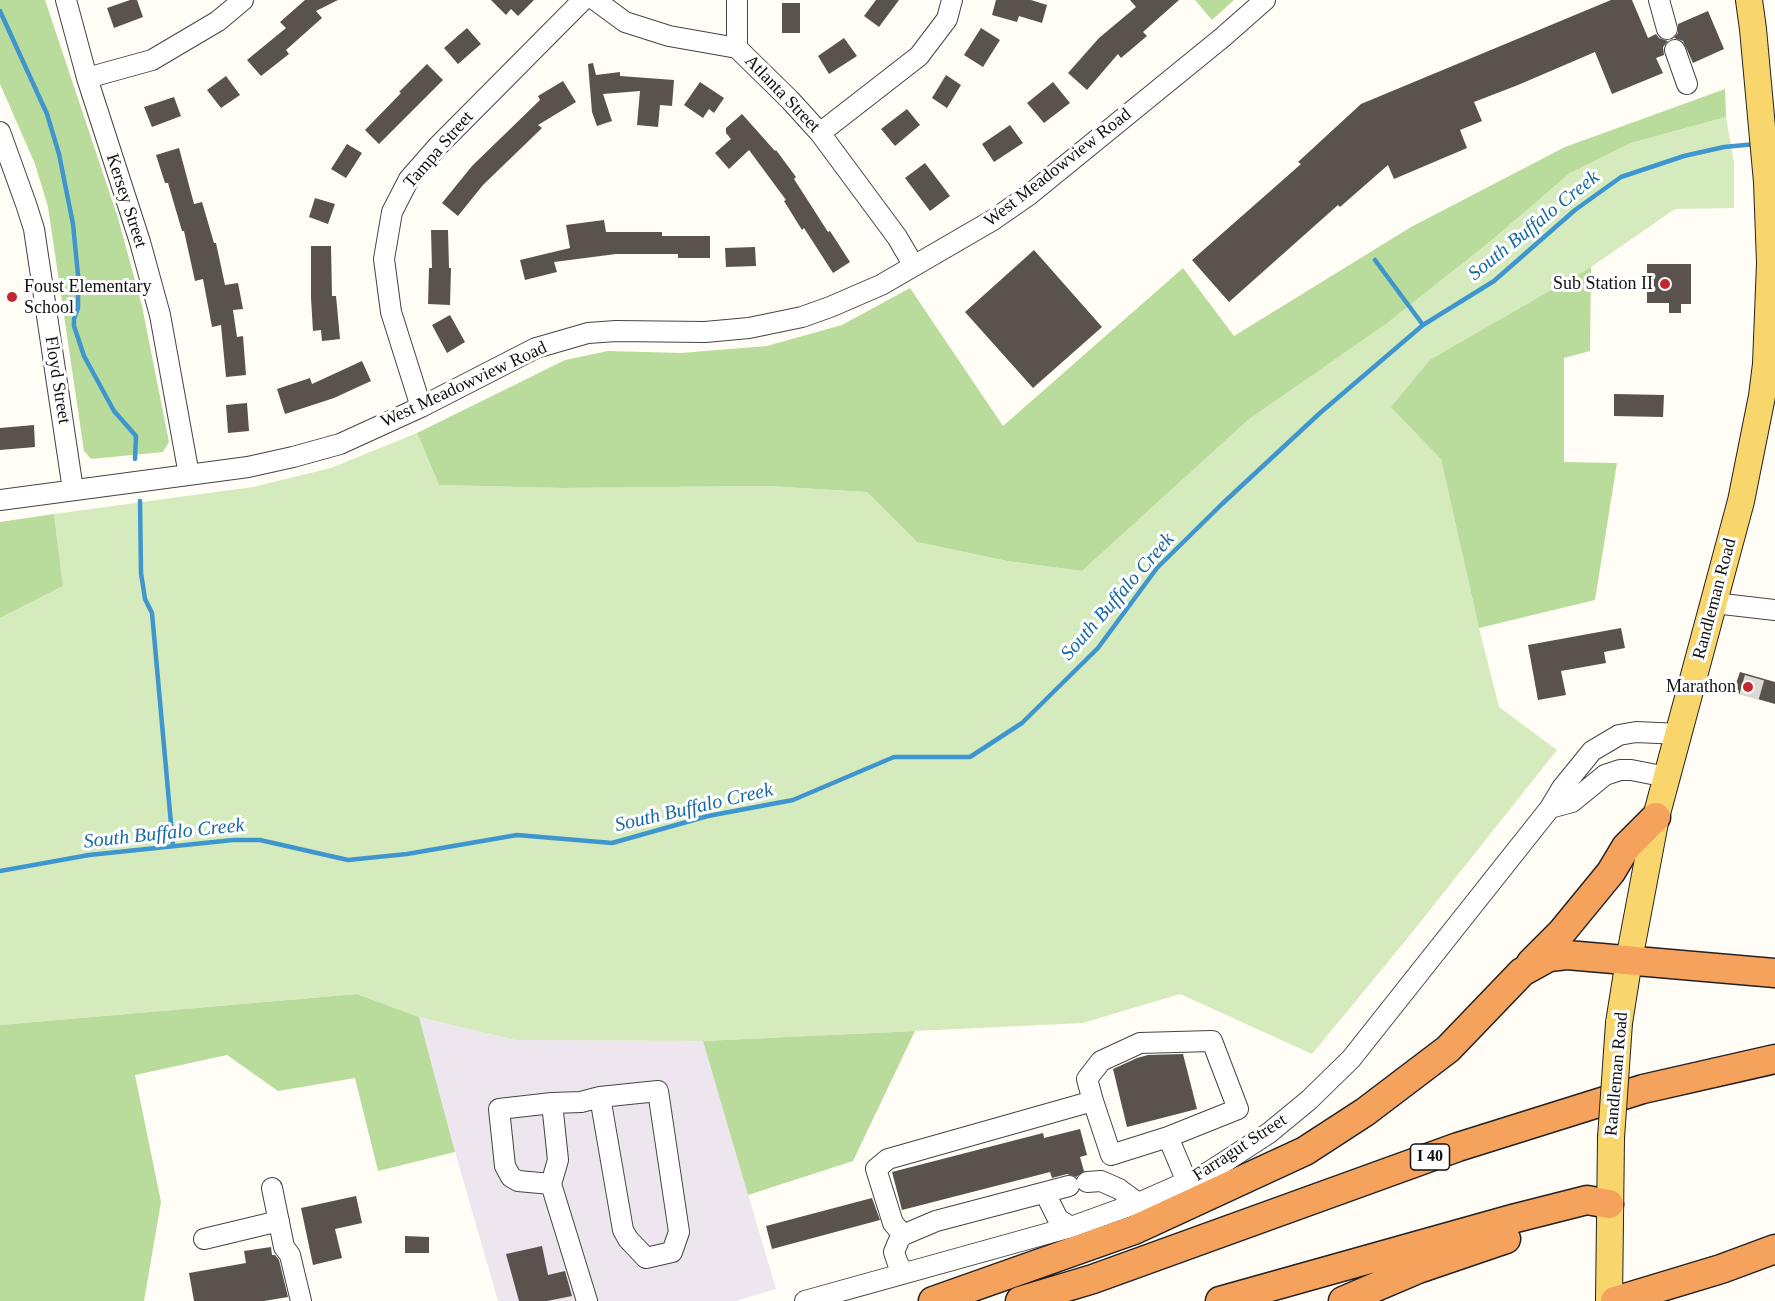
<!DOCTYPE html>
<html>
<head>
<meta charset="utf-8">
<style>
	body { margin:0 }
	canvas { display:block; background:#fffdf5 }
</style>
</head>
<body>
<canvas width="1775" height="1301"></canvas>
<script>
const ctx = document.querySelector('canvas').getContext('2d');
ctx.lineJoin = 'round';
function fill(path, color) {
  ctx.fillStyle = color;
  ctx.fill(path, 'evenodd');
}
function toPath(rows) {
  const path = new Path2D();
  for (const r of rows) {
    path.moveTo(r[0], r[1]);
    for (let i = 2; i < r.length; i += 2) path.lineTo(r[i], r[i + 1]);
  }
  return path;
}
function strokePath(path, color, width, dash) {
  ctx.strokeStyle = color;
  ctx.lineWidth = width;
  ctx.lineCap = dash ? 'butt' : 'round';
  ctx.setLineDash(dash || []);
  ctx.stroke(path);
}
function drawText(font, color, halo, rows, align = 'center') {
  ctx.font = font + ' Georgia,serif';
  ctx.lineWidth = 6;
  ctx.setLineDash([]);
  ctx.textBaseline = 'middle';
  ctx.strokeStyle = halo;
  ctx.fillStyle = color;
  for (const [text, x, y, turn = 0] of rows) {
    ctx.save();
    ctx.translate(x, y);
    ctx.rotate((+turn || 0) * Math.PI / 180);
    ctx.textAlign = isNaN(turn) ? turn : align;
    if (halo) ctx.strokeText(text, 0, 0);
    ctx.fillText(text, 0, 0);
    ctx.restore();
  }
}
fill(toPath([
	[419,1017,515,1040,703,1041,776,1289,736,1301,498,1301,455,1152]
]), '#eee6ef');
fill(toPath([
	[1726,117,1734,163,1734,208,1675,209,1591,267,1431,359,1441,459,1479,628,1499,707,1557,750,1406,940,1312,1054,1180,994,1083,1023,703,1041,515,1040,419,1017,357,994,0,1025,0,618,63,586,54,514,253,487,331,468,417,433,439,485,562,488,767,486,867,492,917,542,1007,561,1082,571,1248,420,1386,324,1492,240,1570,173,1631,143]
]), '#d5ebbd');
fill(toPath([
	[0,0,45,0,118,218,142,306,169,442,163,452,91,459,84,451,48,207,35,164,0,84],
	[1195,0,1234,0,1212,20],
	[1725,89,1726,117,1631,143,1570,173,1492,240,1386,324,1248,420,1082,571,1007,561,917,542,867,492,767,486,562,488,439,485,417,433,565,360,608,351,681,353,767,346,842,325,910,288,1003,426,1183,268,1234,336,1411,227,1565,147],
	[1591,267,1590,351,1564,358,1564,462,1617,463,1595,600,1479,628,1441,459,1391,407,1431,359],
	[54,514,63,586,0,618,0,522],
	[357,994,419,1017,455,1152,378,1171,355,1078,278,1091,227,1055,135,1075,161,1202,144,1301,0,1301,0,1025],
	[915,1031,853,1161,748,1195,703,1041]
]), '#b9dc9c');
strokePath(toPath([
	[0,11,47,114,59,154,73,224,78,275,78,308,74,319,74,326,84,356,114,411,136,436,135,459],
	[1375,260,1423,325],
	[140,501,141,573,145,599,152,613,173,846],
	[0,871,89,855,233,840,260,840,348,860,407,854,517,835,612,843,708,816,793,800,894,757,970,757,1022,723,1098,648,1157,568,1222,504,1320,413,1423,325,1494,281,1575,210,1621,177,1684,156,1724,147,1756,144]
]), '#3f96cf', 4.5);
fill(toPath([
	[130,0,137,0,143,17,114,28,107,8],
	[305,0,338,0,316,11,322,18,286,50,289,54,261,76,247,60,286,28,280,22],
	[491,0,534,0,518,16,511,9,506,15],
	[876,0,899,0,879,27,864,16],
	[996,0,1031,0,1047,5,1042,23,1019,16,1017,22,992,15],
	[1130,0,1179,0,1143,32,1147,36,1121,58,1118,54,1087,90,1068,73,1099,38,1136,7],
	[1611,0,1632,0,1648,38,1656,34,1659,38,1668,41,1663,47,1664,55,1656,58,1663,73,1612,94,1595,52,1518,85,1474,102,1482,121,1460,130,1467,148,1394,179,1388,165,1340,207,1338,205,1229,302,1192,260,1301,164,1298,162,1361,104],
	[782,3,800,3,800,33,782,33],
	[1708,11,1724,49,1693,63,1683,41,1674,38,1678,33,1678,24],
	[467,28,481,44,458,64,444,48],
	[981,28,1000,40,983,67,964,55],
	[844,38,857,56,829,74,818,56],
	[593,63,596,75,620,72,620,76,674,80,672,106,660,105,658,127,637,125,640,91,603,94,612,121,597,126,592,112,588,64],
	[427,64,443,80,379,144,365,130,401,93,399,92],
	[946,75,961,85,947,108,932,98],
	[226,76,240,95,221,108,207,90],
	[563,81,576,102,538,125,542,128,483,185,458,216,442,203,472,166,540,100,538,96],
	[700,82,724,98,714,113,709,109,703,118,684,105],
	[1053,82,1070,103,1044,123,1027,103],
	[174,97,181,116,152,127,144,107],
	[907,109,920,125,895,146,881,129],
	[742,114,775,151,776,150,796,177,794,179,828,232,830,231,850,262,833,273,804,228,802,230,784,201,786,200,749,150,729,169,715,153,731,139,726,133,726,128],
	[1010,125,1023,143,994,162,982,144],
	[347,144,362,153,346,178,331,169],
	[179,148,194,204,202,202,214,243,216,243,225,285,238,283,243,309,233,310,237,337,243,336,246,375,226,377,221,325,212,327,203,279,195,281,184,231,182,231,168,183,165,183,156,155],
	[925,163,950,196,930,211,905,178],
	[315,198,335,204,328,224,309,217],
	[604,220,606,232,662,232,662,236,710,236,710,258,678,258,678,254,616,254,554,262,557,272,525,280,520,260,570,248,566,225],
	[431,230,448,230,449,268,451,268,450,305,428,304,429,268,432,268],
	[311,246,331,246,332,296,336,296,340,339,322,341,321,330,313,331,311,298],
	[755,247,756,266,726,267,725,248],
	[1034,250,1102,327,1033,388,965,312],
	[1647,264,1691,264,1691,304,1681,304,1681,313,1669,313,1669,303,1647,303],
	[450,315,465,342,447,353,432,325],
	[362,361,371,381,334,398,285,414,277,389,310,378,312,384],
	[1614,394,1664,395,1663,417,1614,416],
	[247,403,249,431,228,433,226,405],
	[34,425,35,447,0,450,0,428],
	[1621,628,1625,648,1604,652,1606,663,1561,671,1566,695,1538,700,1528,645],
	[1740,672,1775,682,1775,704,1733,692],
	[1183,1054,1197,1109,1127,1127,1113,1069,1137,1058,1148,1055],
	[1080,1129,1087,1155,1080,1157,1084,1171,1076,1177,1067,1174,1052,1178,1050,1172,902,1210,892,1172,1043,1133,1044,1138],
	[356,1196,362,1223,335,1229,342,1258,313,1265,301,1208],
	[872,1198,880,1220,772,1249,766,1226],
	[405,1236,429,1237,429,1253,405,1253],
	[542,1246,548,1275,565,1271,572,1296,547,1301,519,1301,506,1254],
	[271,1247,272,1255,275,1255,279,1260,288,1297,264,1301,194,1301,189,1273,246,1263,244,1251]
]), '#5a524d');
strokePath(toPath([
	[1749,697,1755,676]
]), '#dbdad3', 20, [20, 10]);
const minor = toPath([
	[66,0,87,78,140,242,160,315,189,475],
	[595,0,625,22,669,36,737,48,790,100,820,133,897,237,914,266],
	[1659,0,1667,29],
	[737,48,737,0],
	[1675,50,1687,84],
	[87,78,152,60,218,21,243,0],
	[0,132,26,204,34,229,73,490],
	[820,133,919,56,947,19,952,0],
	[421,407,391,312,384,259,392,212,409,179,438,146,583,0],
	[0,500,248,467,293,457,340,444,421,407,536,348,588,333,616,331,705,332,749,328,802,317,830,307,881,285,993,220,1029,195,1223,37,1265,0],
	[1714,603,1775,610],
	[1550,808,1572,802,1605,775,1620,770,1631,770,1667,777],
	[552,1103,581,1102,600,1097,623,1230,628,1239,646,1258,672,1252,679,1232,658,1091,600,1097],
	[1168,1137,1187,1182],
	[1087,1182,1101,1181,1119,1189,1138,1203],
	[551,1184,518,1181,511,1177,505,1166,499,1109,552,1103,558,1160,551,1184,587,1301],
	[272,1188,284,1247,290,1255,301,1301],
	[1045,1193,1058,1219,1071,1227],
	[903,1235,893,1223,876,1169,888,1159,1093,1101,1111,1155,1168,1137,1238,1109,1212,1041,1140,1043,1101,1061,1087,1079,1093,1101],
	[204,1239,279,1221],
	[905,1273,898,1264,894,1252,899,1240,903,1235,936,1221,1069,1186],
	[805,1301,1071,1227,1143,1201,1209,1172,1269,1133,1309,1100,1351,1059,1550,808,1562,788,1592,751,1619,735,1636,732,1680,734]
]);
const major = toPath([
	[1619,1023,1629,960,1656,817,1741,501,1762,396,1766,364,1770,263,1767,182,1753,29,1749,0],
	[1609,1301,1611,1138]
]);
const highway = toPath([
	[1531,963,1561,933,1611,872,1626,847,1656,817],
	[933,1301,1134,1230,1305,1151,1365,1112,1448,1049,1522,972,1549,957,1567,955,1775,973],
	[1020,1301,1093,1279,1458,1147,1643,1089,1775,1059],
	[1220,1301,1516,1218,1587,1200,1609,1204],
	[1343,1301,1418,1269,1506,1239],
	[1615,1301,1721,1269,1775,1249]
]);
strokePath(minor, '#444', 22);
strokePath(major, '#222', 28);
strokePath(highway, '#222', 31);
strokePath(minor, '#fff', 20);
strokePath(major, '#f9d66b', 26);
strokePath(highway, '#f5a25d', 28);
const majorBridge = toPath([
	[1611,1138,1619,1023]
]);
strokePath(majorBridge, '#222', 28, []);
strokePath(majorBridge, '#f9d66b', 26);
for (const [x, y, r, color] of [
	[1665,284,6,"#c4262e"],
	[12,297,6,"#c4262e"],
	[1748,687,6,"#c4262e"]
]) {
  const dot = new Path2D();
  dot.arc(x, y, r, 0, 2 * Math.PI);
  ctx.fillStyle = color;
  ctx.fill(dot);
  strokePath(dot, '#fff', 2);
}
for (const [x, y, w] of [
	[1430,1157,39]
]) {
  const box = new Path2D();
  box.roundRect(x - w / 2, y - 13, w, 26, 4.5);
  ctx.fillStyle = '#fff';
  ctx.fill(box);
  strokePath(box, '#111', 1.5);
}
drawText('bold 16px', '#111', null, [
	["I 40",1430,1157]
]);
drawText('18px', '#111', '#fff', [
	["Atlanta Street",782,94,46],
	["Tampa Street",439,150,-49],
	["West Meadowview Road",1058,168,-38],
	["Kersey Street",126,201,72],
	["Floyd Street",57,380,81],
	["West Meadowview Road",464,385,-25],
	["Randleman Road",1715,599,-75],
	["Randleman Road",1617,1074,-85],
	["Farragut Street",1240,1148,-33]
]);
drawText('18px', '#111', '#fff', [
	["Sub Station II",1653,284],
	["Foust Elementary",24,287,"left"],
	["School",24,308,"left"],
	["Marathon",1736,687]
], 'right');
drawText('italic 20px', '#1768a6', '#fff', [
	["South Buffalo Creek",1534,226,-39],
	["South Buffalo Creek",1118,597,-49],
	["South Buffalo Creek",694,808,-13],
	["South Buffalo Creek",164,834,-6]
]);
</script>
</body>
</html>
